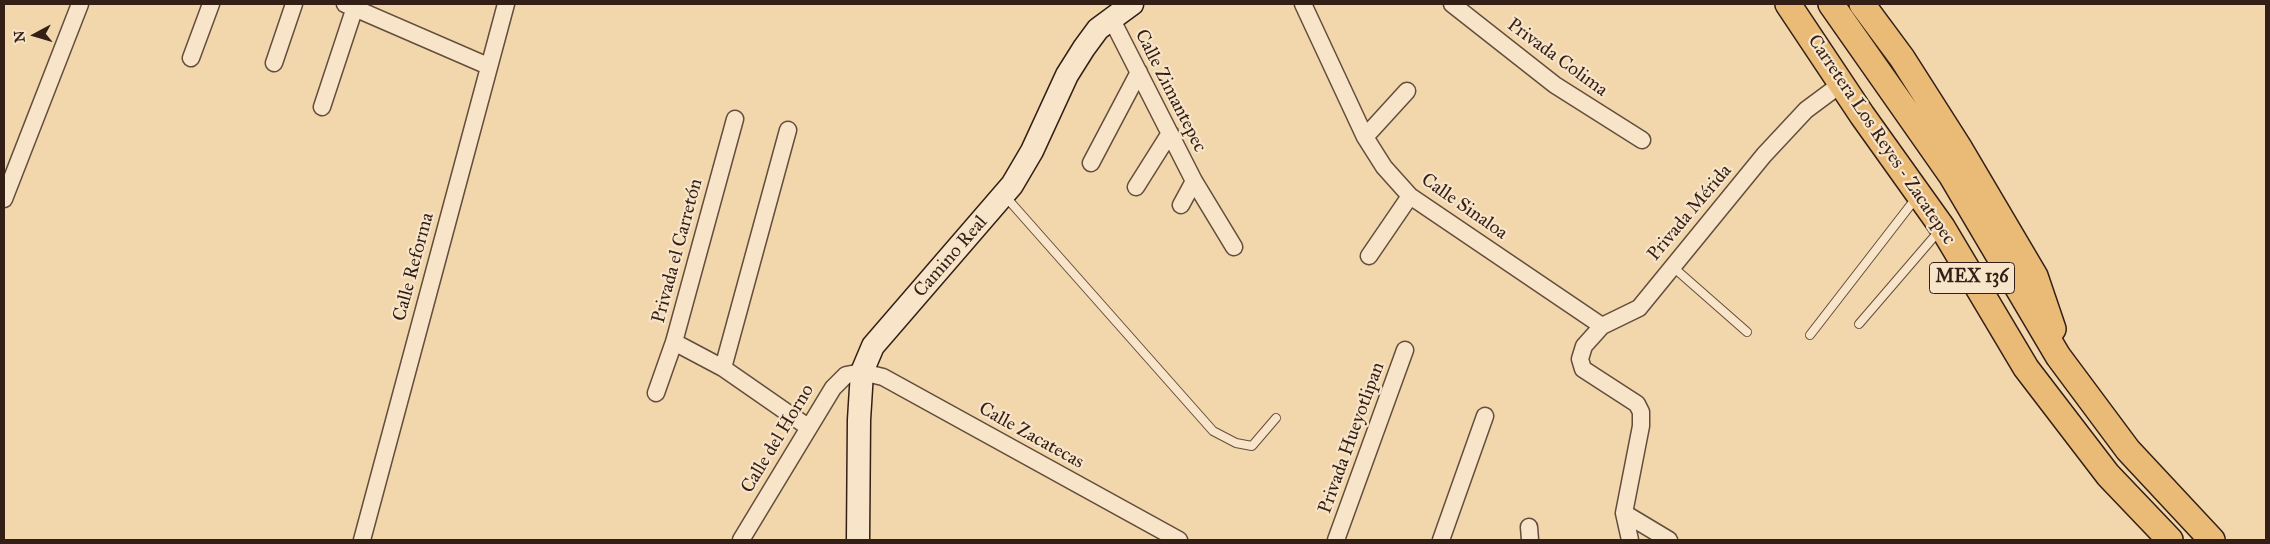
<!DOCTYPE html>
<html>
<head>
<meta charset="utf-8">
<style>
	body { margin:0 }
	#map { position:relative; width:2270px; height:544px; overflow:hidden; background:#f2d6ac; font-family:"IM FELL Great Primer",serif }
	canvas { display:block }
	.frame { position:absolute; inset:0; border:5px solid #331f16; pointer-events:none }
	.north { position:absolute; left:10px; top:10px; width:50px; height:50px; -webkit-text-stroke:4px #f7e4c9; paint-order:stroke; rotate:264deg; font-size:14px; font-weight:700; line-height:20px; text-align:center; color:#331f16 }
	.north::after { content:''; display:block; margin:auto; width:18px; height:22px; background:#331f16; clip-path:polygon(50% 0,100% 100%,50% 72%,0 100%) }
</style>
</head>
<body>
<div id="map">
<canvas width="2270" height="544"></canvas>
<div class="frame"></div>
<div class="north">N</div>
</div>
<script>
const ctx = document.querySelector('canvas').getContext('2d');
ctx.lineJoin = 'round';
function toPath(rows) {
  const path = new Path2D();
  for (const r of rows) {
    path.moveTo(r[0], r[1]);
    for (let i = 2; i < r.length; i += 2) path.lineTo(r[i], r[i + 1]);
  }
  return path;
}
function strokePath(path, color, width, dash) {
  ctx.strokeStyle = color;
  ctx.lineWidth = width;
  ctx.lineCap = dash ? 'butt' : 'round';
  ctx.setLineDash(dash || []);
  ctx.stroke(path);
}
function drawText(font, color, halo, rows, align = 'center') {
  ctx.font = font + ' "IM FELL Great Primer",serif';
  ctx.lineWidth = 4.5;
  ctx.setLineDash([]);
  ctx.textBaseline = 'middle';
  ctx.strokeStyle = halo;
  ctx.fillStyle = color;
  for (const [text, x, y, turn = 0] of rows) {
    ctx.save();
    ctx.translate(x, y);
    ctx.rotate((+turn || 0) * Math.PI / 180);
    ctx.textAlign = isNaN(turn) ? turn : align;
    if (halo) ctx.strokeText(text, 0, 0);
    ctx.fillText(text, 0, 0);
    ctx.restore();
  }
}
const lane = toPath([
	[1005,196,1213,431,1236,443,1252,446,1276,418],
	[1673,267,1747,332],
	[1859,324,1939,231],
	[1810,335,1916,198]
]);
const street = toPath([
	[345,4,488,66],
	[1303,4,1365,137,1384,167,1410,196,1602,326],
	[1452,4,1555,85,1642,140],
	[1111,18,1194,181,1234,247],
	[191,58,211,4],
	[274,63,294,4],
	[322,107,356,4],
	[1365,137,1407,91],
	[1091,163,1139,72],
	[1136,187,1170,133],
	[4,199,80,4],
	[1181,205,1194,181],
	[1369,256,1410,196],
	[674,342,723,368,808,427],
	[723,368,788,130],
	[656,393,674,342,735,119],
	[1624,513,1669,540],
	[1529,527,1530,540],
	[362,540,506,4],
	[741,540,833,388,846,375,862,372,883,377,1179,540],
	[1336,540,1405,350],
	[1441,540,1485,416],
	[1630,540,1624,513,1641,426,1641,412,1637,404,1583,369,1580,359,1584,346,1602,326,1639,308,1764,155,1806,110,1841,84]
]);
const secondary = toPath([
	[858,540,859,420,862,372,873,346,1012,185,1032,151,1067,75,1084,48,1098,29,1132,4]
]);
const primary = toPath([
	[1788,4,1862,115,1942,227,2026,368,2108,475,2170,540],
	[1831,4,1951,175,2058,356,2128,450,2212,540],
	[1862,4,1902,58,1960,149,2035,276,2053,329]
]);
strokePath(lane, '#634d3c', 10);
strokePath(street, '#634d3c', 19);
strokePath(secondary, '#331f16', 25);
strokePath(primary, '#331f16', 28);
strokePath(lane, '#f7e4c9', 8);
strokePath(street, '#f7e4c9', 16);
strokePath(secondary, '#f7e4c9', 22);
strokePath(primary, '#e9bb76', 25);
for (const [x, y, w] of [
	[1972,278,85]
]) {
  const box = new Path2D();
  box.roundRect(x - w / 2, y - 15.5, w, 31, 4);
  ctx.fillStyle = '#f7e4c9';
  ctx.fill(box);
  strokePath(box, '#331f16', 1);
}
drawText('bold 18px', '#331f16', null, [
	["MEX 136",1972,278]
]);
drawText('19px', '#331f16', '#f7e4c9', [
	["Privada Colima",1557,58,36],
	["Calle Zimantepec",1170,91,63],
	["Carretera Los Reyes - Zacatepec",1881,140,56],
	["Calle Sinaloa",1464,207,35],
	["Privada Mérida",1690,213,-50],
	["Privada el Carretón",678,251,-75],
	["Camino Real",951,257,-49],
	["Calle Reforma",414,267,-75],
	["Calle Zacatecas",1031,436,29],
	["Privada Hueyotlipan",1352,438,-70],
	["Calle del Horno",778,439,-59]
]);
</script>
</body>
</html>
